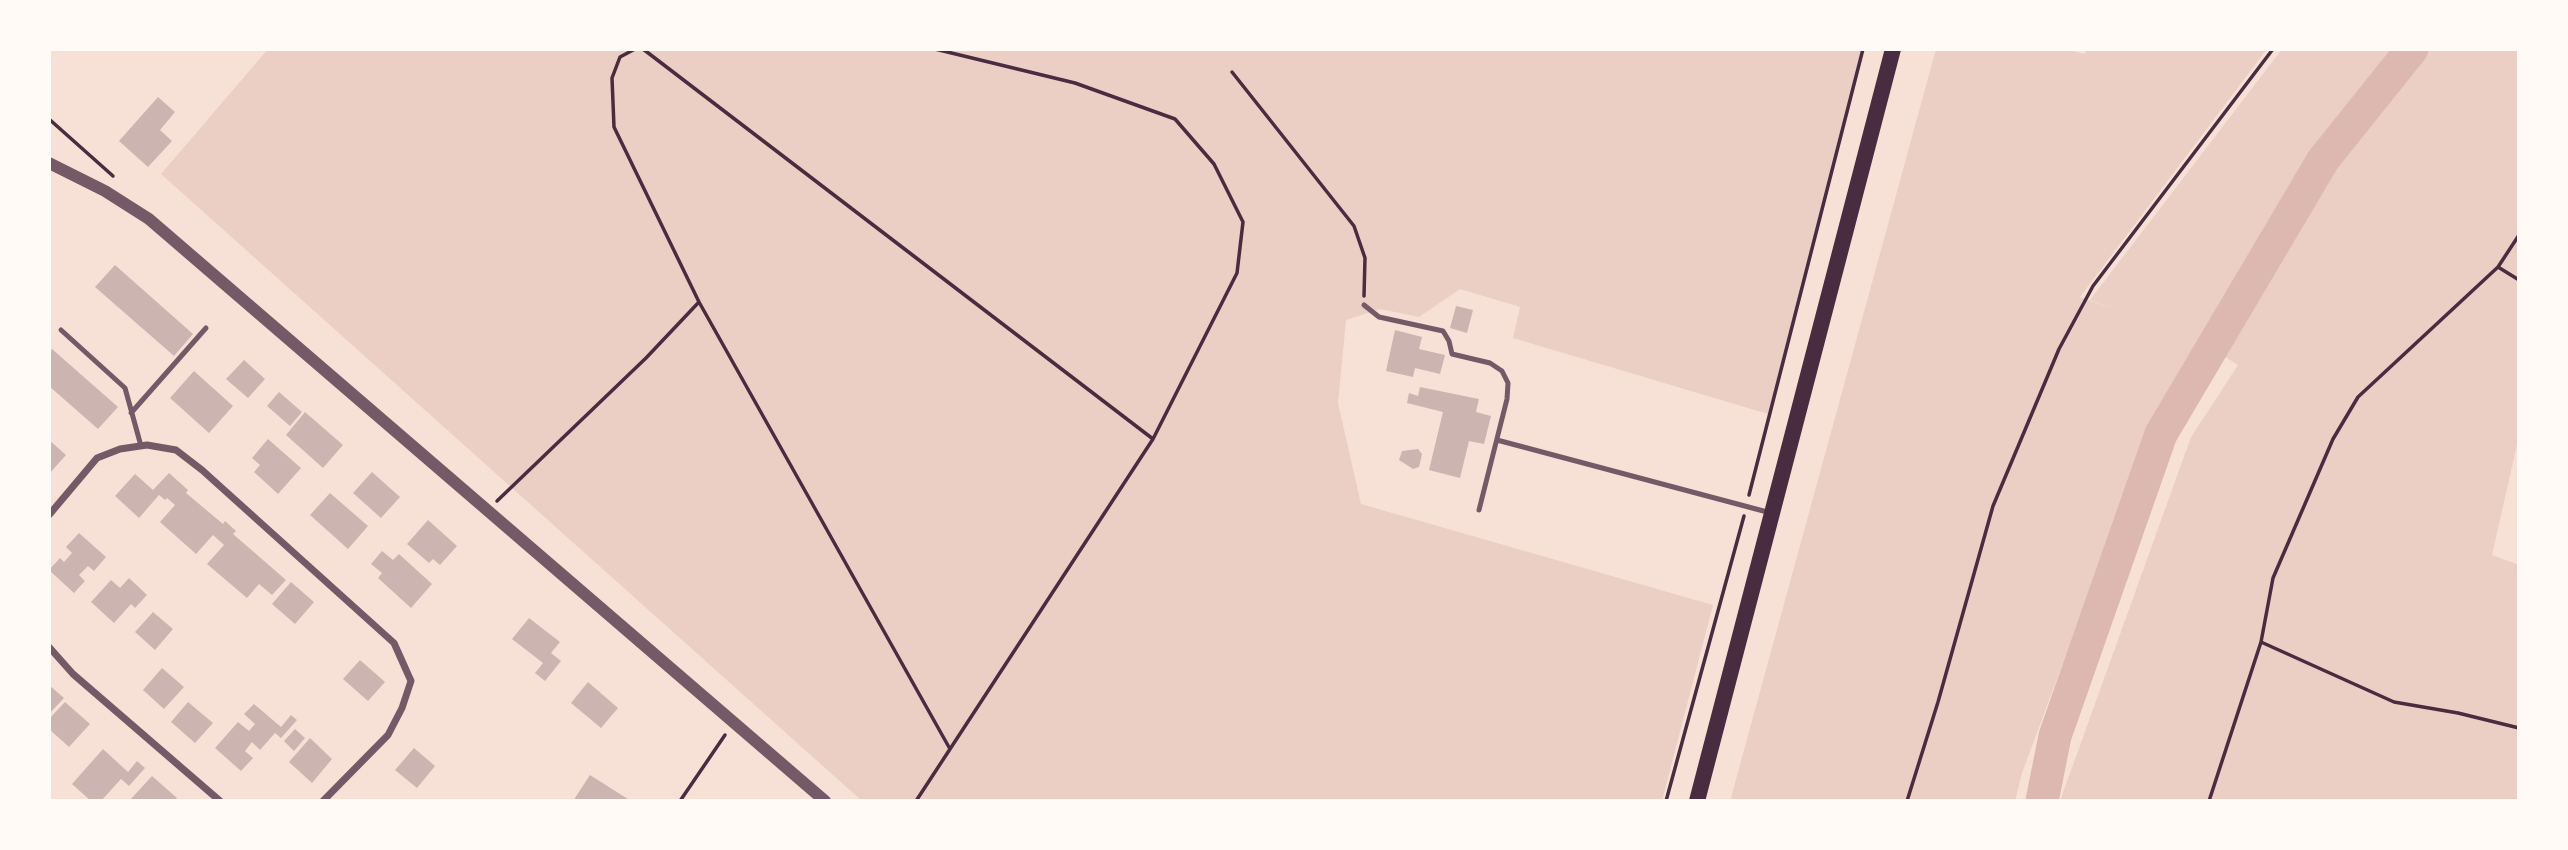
<!DOCTYPE html>
<html>
<head>
<meta charset="utf-8">
<style>
	body { margin:0 }
	#map { position:relative; width:2568px; height:850px; overflow:hidden; background:#f7e1d7; font-family:"Noto Sans",sans-serif }
	canvas { display:block }
	.frame { position:absolute; inset:0; border:51px solid #fffaf5; pointer-events:none }
</style>
</head>
<body>
<div id="map">
<canvas width="2568" height="850"></canvas>
<div class="frame"></div>
</div>
<script>
const ctx = document.querySelector('canvas').getContext('2d');
ctx.lineJoin = 'round';
function fill(path, color) {
  ctx.fillStyle = color;
  ctx.fill(path, 'evenodd');
}
function toPath(rows) {
  const path = new Path2D();
  for (const r of rows) {
    path.moveTo(r[0], r[1]);
    for (let i = 2; i < r.length; i += 2) path.lineTo(r[i], r[i + 1]);
  }
  return path;
}
function strokePath(path, color, width, dash) {
  ctx.strokeStyle = color;
  ctx.lineWidth = width;
  ctx.lineCap = dash ? 'butt' : 'round';
  ctx.setLineDash(dash || []);
  ctx.stroke(path);
}
fill(toPath([
	[268,49,1861,49,1768,414,1513,338,1520,307,1460,289,1419,317,1380,309,1346,320,1338,403,1361,504,1713,605,1662,801,862,801,161,174],
	[1936,49,2067,49,2084,54,2088,49,2267,49,2080,297,2119,311,2090,300,2282,49,2519,49,2519,436,2492,555,2519,565,2519,801,2060,801,2191,437,2238,365,2199,340,2149,431,2022,773,2015,801,1730,801]
]), '#ebcfc5');
strokePath(toPath([
	[2042,801,2055,736,2161,434,2323,160,2412,49]
]), '#dcb8b0', 33);
fill(toPath([
	[158,97,175,112,160,130,172,141,148,167,119,141],
	[115,265,193,334,174,356,95,287],
	[1456,306,1473,310,1467,333,1450,328],
	[1395,330,1422,337,1419,349,1445,355,1440,374,1415,368,1413,377,1386,371],
	[52,349,118,407,98,429,49,386,49,353],
	[244,360,265,379,248,398,226,379],
	[194,371,233,406,209,433,170,398],
	[1420,387,1479,399,1476,412,1491,416,1484,444,1469,441,1460,478,1429,470,1443,412,1407,403,1409,393,1418,396],
	[279,392,302,412,290,426,267,406],
	[305,412,343,445,323,468,286,435],
	[268,439,301,468,278,494,254,472,260,465,252,458],
	[49,440,66,455,49,474],
	[1418,449,1422,454,1419,467,1413,469,1399,460,1402,451],
	[372,472,400,497,381,518,353,493],
	[169,473,188,490,186,493,223,524,225,521,236,531,233,534,286,580,272,595,259,584,247,598,207,564,224,545,213,535,196,554,160,522,175,505,167,498,165,500,159,495,139,518,115,496,135,474,153,490],
	[330,493,368,526,348,549,310,515],
	[428,520,457,546,440,565,433,559,429,563,407,544],
	[79,533,106,557,94,571,88,566,79,575,85,581,74,593,49,570,60,558,64,562,72,553,66,547],
	[382,551,393,560,399,554,432,584,411,608,378,578,382,573,371,564],
	[129,578,147,595,135,608,131,604,114,623,91,602,111,580,120,588],
	[291,582,314,602,295,624,272,604],
	[153,612,173,629,155,650,135,632],
	[529,618,560,642,551,653,561,661,545,681,535,673,543,663,512,639],
	[360,660,385,682,368,701,343,679],
	[162,668,184,687,164,709,143,690],
	[588,682,618,708,601,728,571,703],
	[49,685,64,698,49,714],
	[65,702,90,724,69,747,49,729,49,719],
	[188,702,213,723,195,743,171,722],
	[254,704,281,727,291,715,297,720,281,738,275,733,260,750,252,742,245,751,253,758,241,771,215,748,238,722,249,731,255,724,244,714],
	[295,729,305,738,294,751,284,741],
	[310,738,332,759,312,783,289,762],
	[414,748,435,766,417,788,395,770],
	[103,749,128,772,137,761,145,768,129,786,121,779,101,801,91,801,72,784],
	[590,775,631,801,573,801],
	[152,776,177,798,174,801,129,801]
]), '#ccb4b1');
strokePath(toPath([
	[643,49,1153,439,916,801],
	[935,49,1075,83,1175,119,1214,164,1243,222,1237,273,1153,439],
	[1232,72,1354,226,1365,258,1364,296],
	[49,119,113,176],
	[2498,267,2519,280],
	[699,302,950,749],
	[1749,495,1863,49],
	[497,501,646,358,699,302,614,127,612,78,620,57,635,49],
	[2261,642,2394,702,2458,713,2519,728],
	[680,801,725,735],
	[1666,801,1744,516],
	[1907,801,1938,702,1993,506,2059,349,2093,286,2273,49],
	[2209,801,2261,642,2273,578,2333,439,2358,397,2498,267,2519,235]
]), '#4a2c40', 3.5);
strokePath(toPath([
	[1364,305,1379,317,1443,331,1449,341,1452,354,1490,363,1502,371,1508,383,1507,399,1479,510],
	[61,330,125,388,141,446],
	[131,413,206,328],
	[1497,440,1771,513]
]), '#755966', 5);
strokePath(toPath([
	[49,515,97,458,120,449,147,445,176,450,202,470,394,643,411,681,402,708,388,735,323,801],
	[49,647,73,674,220,801]
]), '#755966', 7);
strokePath(toPath([
	[49,163,105,191,149,219,825,801]
]), '#755966', 12);
strokePath(toPath([
	[1697,801,1893,49]
]), '#4a2c40', 16);
</script>
</body>
</html>
